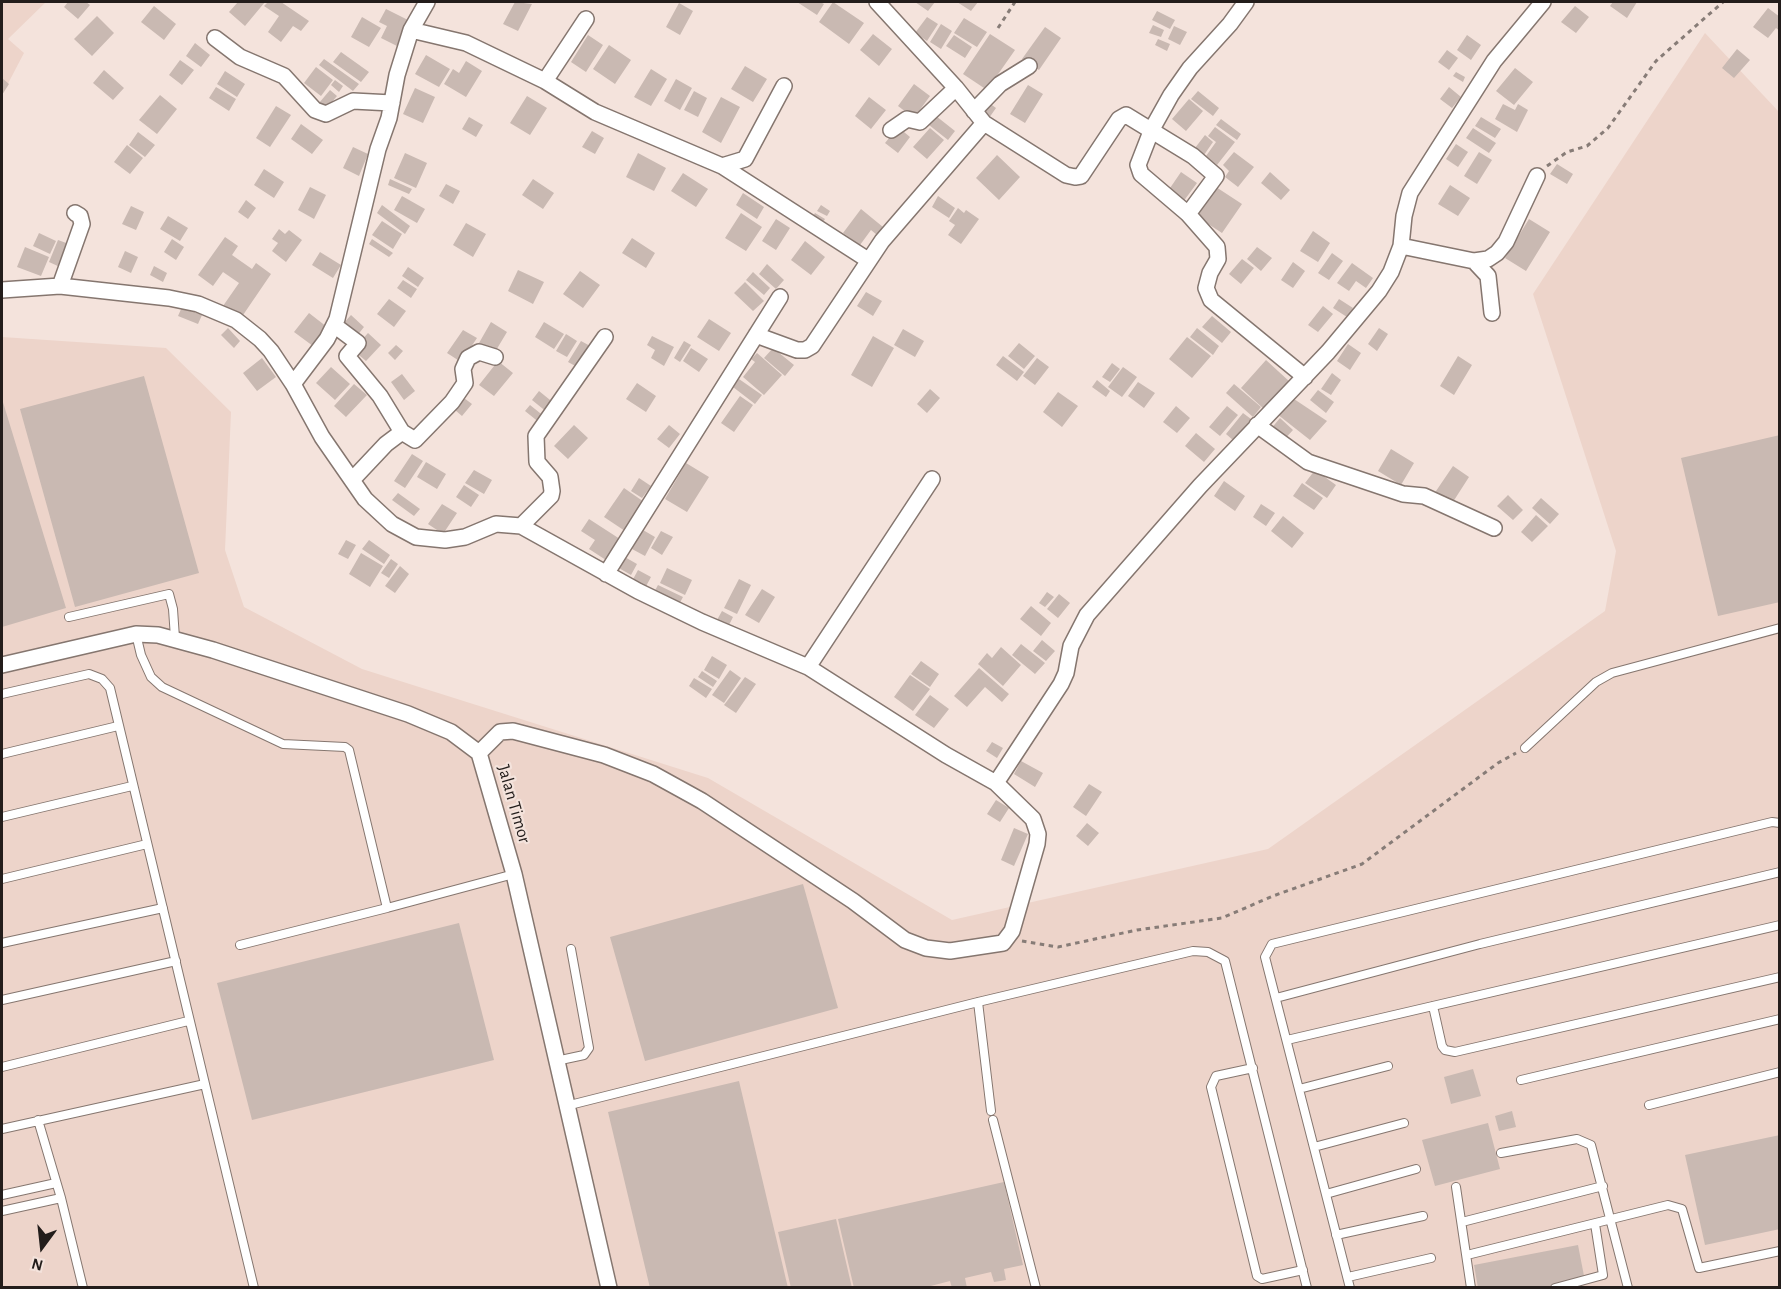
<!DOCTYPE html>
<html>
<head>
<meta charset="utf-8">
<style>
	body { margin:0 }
	#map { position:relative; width:1781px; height:1289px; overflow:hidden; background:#f4e3dc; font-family:"Alegreya Sans",sans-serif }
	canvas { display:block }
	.frame { position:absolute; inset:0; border:3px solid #231d1b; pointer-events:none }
	.north { position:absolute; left:12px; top:1217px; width:60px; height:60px; -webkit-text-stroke:4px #f4e3dc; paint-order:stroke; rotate:195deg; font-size:16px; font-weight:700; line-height:24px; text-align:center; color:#231d1b }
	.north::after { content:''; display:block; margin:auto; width:21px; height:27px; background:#231d1b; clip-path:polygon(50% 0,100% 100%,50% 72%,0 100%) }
</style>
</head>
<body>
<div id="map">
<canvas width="1781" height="1289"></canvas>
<div class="frame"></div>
<div class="north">N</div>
</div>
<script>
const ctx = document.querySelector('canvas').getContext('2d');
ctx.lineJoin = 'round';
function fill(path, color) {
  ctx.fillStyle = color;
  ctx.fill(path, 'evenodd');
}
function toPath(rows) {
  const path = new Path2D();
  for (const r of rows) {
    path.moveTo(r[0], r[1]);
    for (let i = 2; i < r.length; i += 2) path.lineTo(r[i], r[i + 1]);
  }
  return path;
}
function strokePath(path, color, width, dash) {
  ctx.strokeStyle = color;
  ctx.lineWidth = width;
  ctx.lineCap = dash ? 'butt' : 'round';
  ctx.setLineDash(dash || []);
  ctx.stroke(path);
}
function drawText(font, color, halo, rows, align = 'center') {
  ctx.font = font + ' "Alegreya Sans",sans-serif';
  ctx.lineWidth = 4.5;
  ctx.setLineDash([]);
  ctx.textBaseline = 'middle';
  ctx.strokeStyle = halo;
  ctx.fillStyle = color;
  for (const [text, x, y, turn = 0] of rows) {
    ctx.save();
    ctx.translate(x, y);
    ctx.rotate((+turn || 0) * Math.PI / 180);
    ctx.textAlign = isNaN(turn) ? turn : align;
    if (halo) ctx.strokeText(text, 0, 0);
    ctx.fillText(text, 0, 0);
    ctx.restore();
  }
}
fill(toPath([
	[2,2,46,2,8,39,24,53,2,95],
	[1705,33,1779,112,1779,1287,2,1287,2,337,166,348,231,412,225,550,244,607,362,669,708,778,952,920,1268,849,1605,611,1616,551,1533,294]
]), '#edd4ca');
fill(toPath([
	[68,2,86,2,90,5,78,19,64,7],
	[238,2,265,2,245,26,229,12],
	[268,2,281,2,309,21,301,31,293,26,281,42,268,32,279,16,264,6],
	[515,2,532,4,518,31,503,24],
	[797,2,820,2,824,4,817,15],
	[833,2,864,23,849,44,819,22],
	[915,2,935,2,928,11],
	[957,2,978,2,971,11],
	[1613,2,1637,2,1627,18,1610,6],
	[679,3,693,11,680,35,666,27],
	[154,6,176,24,164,40,141,22],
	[1575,6,1589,17,1576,33,1561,22],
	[1768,8,1780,17,1780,31,1776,28,1768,38,1753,27],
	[386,9,410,21,397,46,381,38,387,26,379,22],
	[1157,11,1175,20,1170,29,1152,20],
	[97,16,114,33,92,56,74,39],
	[362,17,381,28,369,47,351,37],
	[927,17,938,24,927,41,915,33],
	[964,18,987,32,977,47,954,33],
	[941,24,952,31,941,49,930,42],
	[1153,25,1164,30,1161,37,1149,33],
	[1174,26,1187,32,1180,45,1168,39],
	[1045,27,1061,38,1039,70,1022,59],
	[873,34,892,49,879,66,860,50],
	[990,34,1015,50,987,90,963,74],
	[588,35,603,45,586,72,571,62],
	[954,35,972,47,965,58,946,46],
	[1467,35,1481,45,1471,60,1457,50],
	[1158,39,1170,44,1167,51,1155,45],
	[195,43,210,55,201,67,186,56],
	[609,45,631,60,615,84,593,69],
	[1737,49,1750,60,1734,78,1722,68],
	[1447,50,1458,58,1449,70,1438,62],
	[341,52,369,72,361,82,333,62],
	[426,55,450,69,439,87,415,74],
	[324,59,359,84,353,91,319,65],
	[180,60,194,70,182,85,169,75],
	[466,61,482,71,466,97,444,84,453,69,459,73],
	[745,66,767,79,753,102,731,89],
	[316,67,333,80,321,96,304,83],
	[1515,68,1533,82,1514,105,1496,91],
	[651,69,667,79,651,106,634,97],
	[104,70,124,88,113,100,93,83],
	[225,71,245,84,237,97,217,84],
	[1456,72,1465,77,1463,82,1453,76],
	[2,78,9,84,2,95],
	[676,79,692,88,680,110,664,101],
	[335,80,343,86,339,92,331,85],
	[914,84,930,96,914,118,898,106],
	[1028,85,1043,94,1025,123,1010,114],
	[216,87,236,99,229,111,209,98],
	[1449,87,1461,97,1452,108,1440,99],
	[415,88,435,97,423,123,403,114],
	[330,90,337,96,326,109,319,103],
	[694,91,707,98,698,117,684,110],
	[1198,91,1219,108,1213,116,1191,99],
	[160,95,177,109,157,134,139,120],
	[527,96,547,108,530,135,510,123],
	[721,97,740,107,721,143,702,132],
	[869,97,886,110,871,129,855,116],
	[1189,99,1203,111,1186,131,1172,119],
	[985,100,996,108,989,118,978,110],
	[1503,104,1515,110,1518,104,1528,110,1517,132,1495,119],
	[276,106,291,115,270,147,256,138],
	[936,116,955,131,948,140,929,125],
	[469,117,483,125,476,137,462,129],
	[1481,117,1501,129,1495,138,1475,126],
	[1221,119,1241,134,1237,140,1216,125],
	[301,124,323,140,312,154,291,139],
	[898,127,910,137,898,153,885,143],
	[1215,127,1235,142,1217,165,1206,156,1216,142,1208,136],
	[930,128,944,140,927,159,913,147],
	[1473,128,1496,143,1489,153,1466,138],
	[592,131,604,138,595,154,582,147],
	[138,132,155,145,145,157,129,145],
	[1205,135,1213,142,1204,155,1195,148],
	[1456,144,1468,152,1458,167,1446,159],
	[127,145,143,158,130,174,114,162],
	[353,147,368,154,359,176,343,168],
	[1234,152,1254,167,1238,187,1225,177,1229,171,1223,165],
	[1479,152,1492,160,1477,184,1464,176],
	[405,153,427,163,416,188,394,178],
	[638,153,666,168,654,191,626,177],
	[997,155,1020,177,999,200,976,178],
	[1557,164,1573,174,1567,184,1550,174],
	[264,169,284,182,274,198,254,185],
	[1181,172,1197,183,1183,202,1168,191],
	[1270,172,1290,190,1281,200,1261,183],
	[683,173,708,189,696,207,671,191],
	[390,179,412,189,409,194,388,185],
	[533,179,554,193,543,209,522,195],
	[446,184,460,191,453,204,439,196],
	[1450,185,1470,198,1458,216,1438,204],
	[310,187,326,195,314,219,298,210],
	[1216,187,1242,204,1222,233,1196,216],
	[743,193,764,207,757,219,736,205],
	[402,196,425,209,417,223,394,210],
	[938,196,955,208,949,218,932,207],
	[246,200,256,208,248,219,238,212],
	[382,205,410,226,405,234,377,213],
	[821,205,830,211,827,216,817,211],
	[131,206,144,212,136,230,122,224],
	[958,208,964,213,966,210,979,219,961,244,948,235,955,225,949,221],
	[861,209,883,227,877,235,871,230,860,245,843,233],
	[741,213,762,227,746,251,725,238],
	[815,213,825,219,820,227,810,221],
	[168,216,188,228,180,241,160,229],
	[776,219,790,228,776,250,762,241],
	[1529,219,1550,232,1526,271,1505,258],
	[382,221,402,234,393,249,372,235],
	[466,223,486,234,473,257,453,245],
	[279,229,285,234,289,230,302,240,286,262,272,251,278,243,272,239],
	[1313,231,1330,243,1318,262,1300,251],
	[39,233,56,241,50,254,33,246],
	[225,237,238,246,232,255,252,269,256,263,271,274,241,318,223,306,239,283,223,272,213,286,198,275],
	[632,238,655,253,646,268,622,253],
	[172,239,184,247,176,260,164,252],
	[372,239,393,253,389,257,369,244],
	[58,240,69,244,60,267,49,262],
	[805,241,825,257,811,275,791,260],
	[25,247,49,257,41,276,17,267],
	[1257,247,1272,258,1261,271,1247,259],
	[125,251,138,257,131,273,118,267],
	[320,252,341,265,333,278,312,265],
	[1332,253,1343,261,1329,280,1318,273],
	[1242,259,1254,268,1241,284,1229,274],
	[1293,262,1305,271,1293,288,1281,280],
	[1352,263,1373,278,1366,288,1356,281,1349,291,1337,283],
	[767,264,784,280,776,289,759,274],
	[154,266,167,273,163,282,150,275],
	[408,267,424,278,418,287,402,276],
	[518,270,544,282,533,304,508,291],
	[580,271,600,285,583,308,563,294],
	[753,272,770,288,764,295,746,280],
	[403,280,417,289,411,298,397,288],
	[745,282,764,301,753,311,734,293],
	[866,292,882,301,873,316,857,306],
	[389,299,406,311,394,327,377,314],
	[1339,299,1353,308,1347,317,1333,308],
	[1323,306,1333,314,1318,332,1308,325],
	[182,307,202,315,198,324,178,316],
	[309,313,327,327,313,346,294,332],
	[351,315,364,327,356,337,342,325],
	[1212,316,1231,332,1222,343,1202,327],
	[709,319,731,333,719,351,697,337],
	[491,322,507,332,495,352,479,343],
	[544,322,564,334,554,349,535,337],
	[228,328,240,341,234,348,221,335],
	[1197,328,1219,346,1213,355,1190,337],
	[1379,328,1388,334,1377,351,1368,344],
	[903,329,924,341,915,357,894,345],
	[463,330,477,338,461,362,447,353],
	[368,333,381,345,366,361,353,350],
	[566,334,577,341,567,357,556,351],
	[652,336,674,347,664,366,651,358,655,350,647,345],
	[873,336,894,348,872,387,851,375],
	[1187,337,1211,356,1192,378,1169,359],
	[581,341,592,347,579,368,568,362],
	[684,341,691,345,680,362,674,358],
	[1019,343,1035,356,1024,369,1008,356],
	[1348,344,1361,353,1350,370,1337,361],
	[396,345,403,351,395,360,388,353],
	[691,348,708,359,699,372,683,361],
	[773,348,794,365,785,376,764,358],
	[757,353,782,375,764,395,743,377,755,362,751,359],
	[1003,356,1024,372,1017,381,996,365],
	[1458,356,1472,365,1454,395,1440,386],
	[262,358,276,377,257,391,243,373],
	[1037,358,1049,367,1035,385,1023,376],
	[1266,360,1290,382,1265,410,1241,388],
	[498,361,513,373,494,396,479,385],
	[1112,363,1120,369,1110,382,1102,377],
	[331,367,350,384,335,400,316,383],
	[1123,367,1137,377,1122,397,1108,387],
	[1332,373,1341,380,1331,395,1321,389],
	[402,374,415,391,404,400,391,382],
	[144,376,199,573,75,607,20,409],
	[739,379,762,395,755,404,733,387],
	[1097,380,1110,391,1106,397,1092,387],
	[1138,382,1155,393,1144,408,1128,396],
	[637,383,656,396,646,412,626,399],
	[354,384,367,395,346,417,334,406],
	[1234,384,1261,407,1253,417,1226,393],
	[930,389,940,398,927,413,917,404],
	[1318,390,1334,402,1326,413,1310,400],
	[539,391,555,404,548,413,532,400],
	[1058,392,1078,406,1062,427,1043,412],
	[740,396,753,405,734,432,721,423],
	[464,398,472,404,462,416,455,410],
	[2,399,66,608,2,627],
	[1294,399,1327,421,1310,440,1277,414,1282,407,1285,410],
	[530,405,545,417,540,423,525,411],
	[1176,406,1190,418,1177,433,1163,422],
	[1227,406,1238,415,1220,436,1209,427],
	[1243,413,1251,419,1234,441,1226,434],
	[1280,418,1293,430,1282,442,1270,430],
	[574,425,588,438,568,459,554,446],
	[669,425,680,434,669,448,657,439],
	[1196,433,1215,449,1204,462,1185,446],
	[1780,435,1780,602,1718,616,1681,458],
	[1391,449,1414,463,1401,485,1378,471],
	[412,454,423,461,405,488,394,481],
	[426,462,446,474,437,489,417,477],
	[686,463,709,477,687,512,665,499],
	[1453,466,1469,477,1451,505,1434,494],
	[474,470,492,480,484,494,465,483],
	[1315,470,1336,485,1327,498,1305,483],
	[639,478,651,486,642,498,631,491],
	[1224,481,1245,496,1235,511,1214,496],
	[1302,483,1323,498,1314,510,1293,496],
	[464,485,479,495,471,507,456,497],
	[624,488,647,504,628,533,604,517],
	[398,493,420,509,414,516,392,500],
	[1508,495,1523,510,1513,520,1497,506],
	[1541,498,1559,514,1550,524,1532,508],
	[442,504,457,513,443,534,428,524],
	[1261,504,1275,513,1266,526,1253,517],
	[1536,515,1548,526,1532,542,1521,532],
	[1283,516,1304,533,1292,548,1271,531],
	[589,519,623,541,609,562,589,549,595,540,581,531],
	[643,530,655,537,645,556,632,549],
	[661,531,673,537,662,555,651,548],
	[346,540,356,545,348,559,338,554],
	[369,540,390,555,384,564,362,549],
	[361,553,383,566,370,587,349,574],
	[623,556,637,564,631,575,617,567],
	[391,559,398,564,389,578,381,573],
	[400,566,409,574,395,593,385,586],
	[667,568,692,580,685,595,660,583],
	[638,570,651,577,644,590,631,583],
	[739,579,751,585,737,614,724,608],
	[658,585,683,597,677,608,652,596],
	[762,589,775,597,759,623,745,615],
	[1047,592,1054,597,1045,607,1039,603],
	[1059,594,1070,603,1058,618,1047,609],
	[1031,606,1051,623,1041,636,1020,619],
	[722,611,733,617,728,627,717,620],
	[1042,640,1055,651,1046,661,1033,651],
	[1021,644,1045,663,1035,674,1012,655],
	[1001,647,1021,665,1003,686,978,664,987,653,992,658],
	[712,656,727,665,719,679,704,670],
	[921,661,939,674,930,687,911,674],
	[979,668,1009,694,1002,702,985,687,967,707,954,696],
	[730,670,741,678,724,703,712,695],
	[702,671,717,681,713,687,698,677],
	[910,675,930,689,913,711,894,697],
	[745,677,756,684,736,713,724,705],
	[694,678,712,689,706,698,689,686],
	[930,695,949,709,934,728,915,715],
	[992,742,1003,748,997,758,986,751],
	[1021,761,1043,773,1035,787,1014,774],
	[1089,784,1102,792,1086,816,1073,807],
	[996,800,1009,808,1000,822,987,814],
	[1087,823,1099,833,1088,846,1076,836],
	[1014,828,1028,834,1014,866,1001,860],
	[803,884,838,1008,645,1061,610,937],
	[459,923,494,1060,252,1120,217,983],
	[1473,1069,1481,1096,1451,1104,1444,1077],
	[739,1081,788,1288,650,1288,608,1112],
	[1512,1111,1516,1127,1499,1131,1495,1116],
	[1488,1123,1500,1169,1435,1186,1422,1140],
	[1780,1135,1780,1229,1705,1245,1685,1155],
	[1004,1182,1023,1265,1004,1269,1006,1280,994,1282,991,1272,965,1278,967,1288,952,1288,950,1281,923,1288,854,1288,838,1219],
	[836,1219,852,1288,791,1288,778,1232],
	[1578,1245,1585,1281,1552,1288,1478,1288,1474,1265]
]), '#c9b9b2');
const service = toPath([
	[69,617,169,594,173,609,175,638],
	[136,634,141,655,151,677,162,687,283,744,345,747,349,750,387,908,514,874],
	[2,694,89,674,102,679,110,688,205,1084,2,1129],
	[1525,748,1596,682,1612,673,1780,628],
	[2,754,118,726],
	[2,817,132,786],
	[2,879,147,844],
	[2,943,163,908],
	[240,945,387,908],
	[1276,998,1480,944,1780,872],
	[2,1000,176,961],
	[978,1002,991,1111],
	[1433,1006,1442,1046,1445,1050,1455,1052,1780,977],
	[1287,1040,1780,925],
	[556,1061,584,1055,589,1048,571,949],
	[2,1067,188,1021],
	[1253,1068,1216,1076,1211,1087,1257,1276,1262,1279,1303,1270],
	[1521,1080,1780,1019],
	[205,1084,254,1288],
	[1299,1089,1388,1066],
	[1649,1105,1780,1072],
	[566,1106,978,1002,1193,951,1208,952,1225,961,1307,1288],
	[38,1120,61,1198,83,1288],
	[993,1120,1036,1288],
	[1314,1147,1404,1123],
	[1501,1153,1577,1139,1591,1145,1628,1288],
	[1456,1187,1471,1288],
	[1326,1194,1416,1169],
	[2,1195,56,1183],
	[2,1211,61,1198],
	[1462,1222,1603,1186],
	[1336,1235,1423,1216],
	[1467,1255,1668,1205,1682,1209,1699,1268,1780,1251],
	[1348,1277,1431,1258],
	[1350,1288,1265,957,1272,944,1772,822,1780,823],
	[1555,1288,1603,1275,1595,1224]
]);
const minor = toPath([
	[877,2,956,88,984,123,1066,175,1075,177,1081,176,1119,119,1126,115,1193,156,1216,176,1188,214],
	[1246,2,1230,24,1190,68,1171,95,1152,129,1138,165,1141,174,1188,214,1217,247,1218,259,1210,273,1206,288,1211,300,1305,377],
	[411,30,466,43,545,81,595,112,722,166,868,260],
	[215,38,240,57,284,76,315,110,326,114,353,101,392,103],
	[545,81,586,19],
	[974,111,1000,84,1029,66],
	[891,130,907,119,920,122,956,88],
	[722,166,745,159,784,86],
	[1401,246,1474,261,1488,259,1497,253,1506,242,1537,176],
	[1474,261,1488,276,1492,313],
	[60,286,82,224,80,216,75,213],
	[2,290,60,286,169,298,198,304,236,320,260,339,271,351,293,384,322,437,365,499,392,524,416,537,445,540,465,537,496,524,521,526,638,591,702,622,808,667,946,755,996,783,1033,819,1038,834,1037,844,1012,931,1003,943,950,951,926,948,905,940,853,901,702,801,653,774,604,755,513,731,500,732,479,753],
	[334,325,358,343,347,356,380,396,402,432],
	[756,335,797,350,805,350,812,346,882,241,984,123],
	[293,384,327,339,337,319,378,149,389,118,397,75,411,30,427,2],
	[1257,425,1308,462,1403,494,1424,496,1494,528],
	[353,479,386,444,402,432,415,440,452,402,465,383,463,369,468,358,479,352,495,357],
	[521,526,551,496,552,491,550,477,537,462,536,436,605,337],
	[606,574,780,297],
	[2,665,136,634,158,635,213,650,408,714,451,732,479,753,514,874,609,1288],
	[808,667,932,479],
	[996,783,1061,684,1066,673,1071,646,1087,615,1200,486,1328,352,1379,291,1391,272,1401,246,1404,216,1410,193,1494,61,1543,2]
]);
strokePath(service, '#85766f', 10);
strokePath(minor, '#85766f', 18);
strokePath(toPath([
	[998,28,1015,2],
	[1547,166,1567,152,1587,146,1608,128,1656,61,1723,2],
	[1022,941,1058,947,1137,930,1222,918,1273,896,1362,864,1498,763,1516,753]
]), '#877c77', 3, [4.5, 4.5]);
strokePath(service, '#fff', 8);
strokePath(minor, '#fff', 15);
drawText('18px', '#231d1b', '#f4e3dc', [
	["Jalan Timor",514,804,74]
]);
</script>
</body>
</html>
